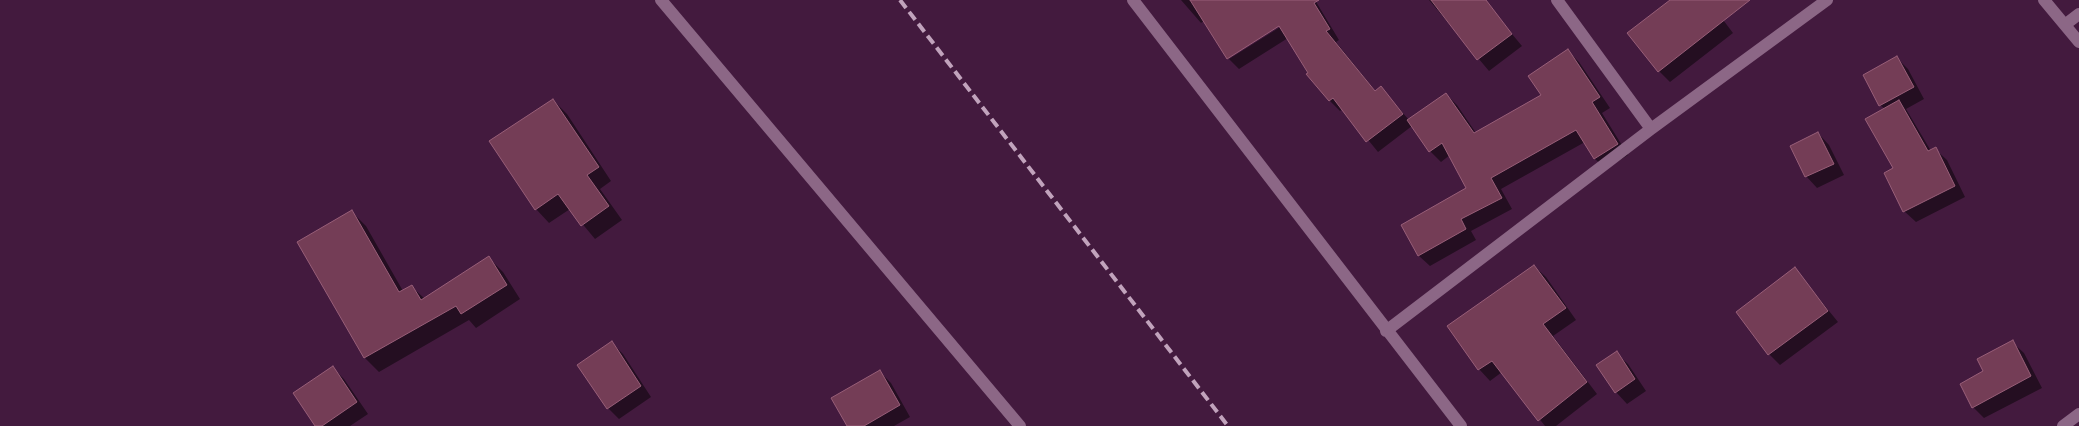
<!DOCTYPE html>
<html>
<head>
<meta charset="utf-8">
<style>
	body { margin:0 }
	canvas { display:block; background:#431a3e }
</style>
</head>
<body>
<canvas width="2079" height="426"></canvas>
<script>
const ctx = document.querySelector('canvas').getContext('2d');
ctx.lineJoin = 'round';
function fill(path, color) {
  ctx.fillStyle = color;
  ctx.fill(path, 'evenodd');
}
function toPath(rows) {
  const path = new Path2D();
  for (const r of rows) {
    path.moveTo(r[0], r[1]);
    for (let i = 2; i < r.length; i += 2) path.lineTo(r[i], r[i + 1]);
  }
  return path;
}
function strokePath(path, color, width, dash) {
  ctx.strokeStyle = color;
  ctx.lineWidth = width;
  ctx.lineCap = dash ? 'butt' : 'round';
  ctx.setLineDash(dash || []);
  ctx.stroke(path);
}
fill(toPath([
	[1181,0,1315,0,1339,40,1336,42,1376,92,1381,88,1409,120,1446,94,1457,105,1476,133,1543,95,1568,51,1579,62,1610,108,1602,113,1628,155,1606,169,1595,159,1585,142,1501,189,1512,209,1471,231,1476,240,1430,266,1419,256,1403,226,1468,189,1450,155,1441,162,1430,151,1412,126,1378,152,1343,109,1340,111,1330,101,1308,74,1288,38,1239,69,1229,59,1285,24,1283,21,1229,56,1229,59,1205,20,1201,23],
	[1429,0,1479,0,1487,4,1522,46,1489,71],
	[1672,0,1708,0,1733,33,1670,82,1659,71],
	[1897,58,1908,69,1924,99,1906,109,1931,151,1935,149,1947,160,1965,197,1916,222,1904,211,1885,109,1880,105],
	[553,100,567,114,611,181,600,189,622,220,595,239,570,209,549,223,536,209],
	[1818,133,1829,145,1844,175,1817,188,1806,176],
	[352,212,366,226,403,291,412,287,425,299,489,258,503,272,520,299,476,328,469,320,379,372,365,358,299,243],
	[1534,266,1546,277,1576,320,1553,336,1597,394,1556,426,1545,426,1502,372,1490,381,1479,369,1449,327],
	[1795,269,1838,322,1780,365,1769,354],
	[2012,342,2024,353,2042,388,1984,418,1973,407],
	[612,343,623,354,651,397,619,419,608,408],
	[1616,353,1628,364,1646,391,1627,404,1616,392,1598,366],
	[333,368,344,379,368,414,350,426,316,426],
	[879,371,891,383,910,417,894,426,848,426]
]), '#0007');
const building = toPath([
	[1190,0,1319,0,1314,3,1330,29,1326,31,1375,91,1381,86,1403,114,1366,142,1333,98,1329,101,1306,74,1308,73,1279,26,1227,59,1190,0],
	[1431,0,1486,0,1512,34,1477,60,1431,0],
	[1670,0,1750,0,1658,72,1627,33,1670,0],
	[1568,49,1600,97,1592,102,1618,144,1594,159,1576,130,1491,178,1502,198,1461,219,1466,229,1418,256,1401,225,1466,188,1442,143,1429,152,1407,120,1446,93,1474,133,1541,95,1528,76,1568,49],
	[1897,56,1914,87,1879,106,1863,75,1897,56],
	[553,99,599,167,587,175,609,206,581,226,558,194,535,210,489,141,553,99],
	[1899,100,1928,151,1936,147,1955,186,1903,212,1884,173,1893,168,1865,119,1899,100],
	[1818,132,1834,164,1805,177,1790,146,1818,132],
	[352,210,399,292,412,285,421,300,489,256,507,285,461,314,456,306,364,358,297,242,352,210],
	[1534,265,1566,308,1543,324,1587,382,1538,421,1492,361,1478,370,1447,326,1534,265],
	[1795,267,1828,311,1768,355,1736,312,1795,267],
	[2013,340,2031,376,1972,408,1960,384,1983,371,1977,359,2013,340],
	[612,341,641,386,607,409,577,365,612,341],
	[1617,351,1635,379,1615,393,1596,365,1617,351],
	[333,366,357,402,322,426,315,426,293,393,333,366],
	[880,370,900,405,864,426,847,426,831,398,880,370]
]);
fill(building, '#743d56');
strokePath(building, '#985e78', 1);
strokePath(toPath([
	[661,0,1020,426],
	[1133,0,1461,426],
	[1557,0,1651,129],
	[2044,0,2079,42],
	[2066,24,2079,14],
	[1386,331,1651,129,1827,0],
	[2063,426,2079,414]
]), '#8c6786', 12);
strokePath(toPath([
	[900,0,1228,426]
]), '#c1a3bc', 4, [10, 5]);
</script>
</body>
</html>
